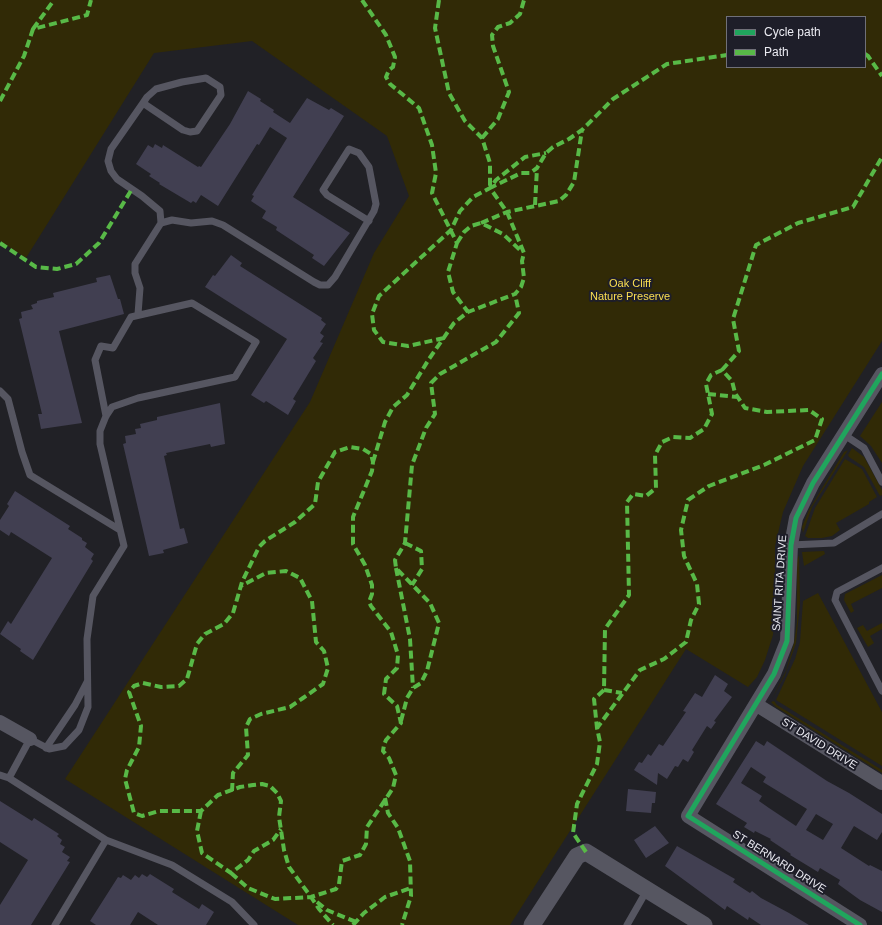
<!DOCTYPE html>
<html>
<head>
<meta charset="utf-8">
<style>
	body { margin:0 }
	#map { position:relative; width:882px; height:925px; overflow:hidden; background:#212126; font-family:Helvetica,sans-serif }
	canvas { display:block }
	.legend { position:absolute; left:726px; top:16px; width:140px; height:52px; box-sizing:border-box; background:#1e1e29; border:1px solid #707079; margin:0; padding:5px 7px; list-style:none; font-size:12px; color:#ebebf2 }
	.legend li { display:flex; align-items:center; gap:8px; height:20px }
	.legend b { width:20px; border:1px solid #707079 }
</style>
</head>
<body>
<div id="map">
<canvas width="882" height="925"></canvas>
<ul class="legend">
<li><b style="height:5px;background:#20a55d"></b>Cycle path</li>
<li><b style="height:5px;background:#58b947"></b>Path</li>
</ul>
</div>
<script>
const ctx = document.querySelector('canvas').getContext('2d');
ctx.lineJoin = 'round';
function fill(path, color) {
  ctx.fillStyle = color;
  ctx.fill(path, 'evenodd');
}
function toPath(rows) {
  const path = new Path2D();
  for (const r of rows) {
    path.moveTo(r[0], r[1]);
    for (let i = 2; i < r.length; i += 2) path.lineTo(r[i], r[i + 1]);
  }
  return path;
}
function strokePath(path, color, width, dash) {
  ctx.strokeStyle = color;
  ctx.lineWidth = width;
  ctx.lineCap = dash ? 'butt' : 'round';
  ctx.setLineDash(dash || []);
  ctx.stroke(path);
}
function drawText(font, color, halo, rows, align = 'center') {
  ctx.font = font + ' Helvetica,sans-serif';
  ctx.lineWidth = 4;
  ctx.setLineDash([]);
  ctx.textBaseline = 'middle';
  ctx.strokeStyle = halo;
  ctx.fillStyle = color;
  for (const [text, x, y, turn = 0] of rows) {
    ctx.save();
    ctx.translate(x, y);
    ctx.rotate((+turn || 0) * Math.PI / 180);
    ctx.textAlign = isNaN(turn) ? turn : align;
    if (halo) ctx.strokeText(text, 0, 0);
    ctx.fillText(text, 0, 0);
    ctx.restore();
  }
}
fill(toPath([
	[0,0,882,0,882,341,803,466,783,512,775,546,775,613,773,635,765,660,757,677,748,687,686,649,510,925,298,925,65,779,310,402,374,253,409,196,387,136,252,41,154,53,26,258,0,241],
	[727,17,865,17,865,67,727,67],
	[882,402,882,463,871,446,860,436],
	[852,448,864,457,882,490,882,495,880,496,864,467,849,457,848,455],
	[848,450,812,507,803,533,802,527,809,510,844,452],
	[845,459,862,469,877,497,869,502,869,504,836,523,840,530,832,536,822,538,808,538,805,536,815,508],
	[824,551,825,554,804,566,802,552],
	[799,555,800,604,796,643,785,675,772,699,786,671,794,643,797,622,797,560],
	[882,575,882,588,851,604,854,611,851,613,844,600,845,594],
	[818,593,882,712,882,766,776,700,795,659,800,642,803,601],
	[882,623,882,629,870,636,874,643,868,647,857,628,863,625,867,631],
	[774,701,777,705,882,770,882,773,776,707,771,702]
]), '#312a06');
fill(toPath([
	[248,91,261,99,260,101,274,110,273,112,290,123,307,98,329,110,331,108,344,116,293,197,350,233,324,266,312,258,314,255,276,230,277,227,262,218,266,211,251,201,254,196,252,195,287,138,270,127,259,145,257,144,218,206,201,195,196,203,193,201,191,203,159,184,160,183,149,176,151,174,136,164,148,145,153,148,155,144,162,148,163,145,198,167,199,166,201,167,230,124],
	[231,255,242,263,240,266,322,318,321,320,326,324,320,333,324,336,320,342,323,343,313,358,316,361,293,399,296,401,288,415,266,401,264,403,251,395,287,339,205,287,213,275,215,276],
	[110,275,118,299,120,299,124,314,59,331,82,423,41,429,38,414,42,414,19,319,22,318,21,312,33,309,31,305,37,303,37,301,54,297,53,293,97,282,96,278],
	[220,403,225,444,211,447,210,444,166,453,167,455,164,456,180,529,184,528,188,543,163,550,164,553,149,556,123,444,126,443,125,436,136,434,135,429,141,428,140,424,157,420,157,417],
	[15,491,70,526,68,529,82,538,82,540,87,543,85,547,94,554,91,559,93,561,33,660,20,651,21,649,0,634,8,621,11,624,52,558,11,532,9,536,0,530,0,520,9,506,7,504],
	[715,675,728,684,724,691,732,697,714,721,716,722,711,729,707,726,692,750,694,752,688,762,683,759,678,767,675,766,667,779,658,773,657,785,634,770,639,762,642,763,648,754,651,756,659,744,663,746,686,712,683,711,695,693,702,697],
	[756,741,764,746,767,741,827,781,849,793,882,814,882,832,877,840,854,826,841,848,869,866,870,865,882,871,882,912,860,900,838,884,840,880,820,868,818,872,790,855,791,854,770,840,771,839,755,831,754,833,744,827,747,823,716,804],
	[751,767,766,777,763,782,807,809,796,826,769,808,759,801,762,796,741,783],
	[816,814,833,824,823,840,806,830],
	[628,789,656,792,655,803,652,803,651,813,626,811],
	[0,801,32,821,34,818,59,834,57,836,62,840,60,844,65,847,62,852,70,857,67,861,70,862,31,925,0,925,0,905,28,860,0,842],
	[655,826,669,843,646,858,634,840],
	[677,846,735,879,733,882,750,893,752,891,761,898,789,913,809,925,761,925,749,917,748,920,727,906,725,910,665,866],
	[142,874,147,877,150,874,174,889,172,892,199,909,202,904,214,912,206,925,158,925,138,912,130,925,96,925,90,921,118,877,121,878,123,875,131,880,135,875,139,878]
]), '#413f51');
strokePath(toPath([
	[143,103,183,130,190,132,197,131,221,95,220,87,206,78,182,82,156,89,147,97,143,103,111,149,108,161,111,171,117,179,142,196,160,211,161,223],
	[138,314,140,288,135,273,135,264,161,223,172,220,191,223,212,221,223,225,314,282,320,285,328,285,335,277,374,211,376,204,369,167,359,153,349,149,323,190,327,195,369,221],
	[0,391,8,399,22,452,30,475,120,530],
	[843,434,864,448,882,482],
	[791,545,834,543,882,514],
	[882,568,837,592,835,600,882,691],
	[46,748,75,705,87,682],
	[0,775,9,778,30,739,49,749,64,746,79,730,88,707,87,639,93,596,124,546,100,444,100,431,106,416,112,407,138,398,235,377,256,342,192,303,131,317,113,348,101,346,95,360,106,416],
	[9,778,106,840,172,865,232,902,254,925],
	[55,925,106,840],
	[627,925,647,890]
]), '#565661', 7);
strokePath(toPath([
	[757,705,882,783],
	[0,722,30,739],
	[860,925,688,816,774,674,787,641,791,545,796,518,813,483,882,374]
]), '#565661', 14);
strokePath(toPath([
	[532,925,577,856,586,852,704,925]
]), '#565661', 17);
strokePath(toPath([
	[362,0,386,35,395,57,393,67,389,70,386,77,390,84,419,108,432,145,436,173,432,193,457,243,448,272,453,292,468,312],
	[439,0,435,28,449,93,465,121,482,138,490,163,490,188],
	[33,29,54,0],
	[865,54,868,56,882,76],
	[0,101,24,56,33,29,87,15,91,0],
	[482,138,498,119,509,92,493,46,492,35,498,27,510,23,520,14,524,0],
	[535,205,537,168],
	[481,223,507,212,559,201,566,195,574,182,582,130],
	[0,243,36,267,57,269,76,264,99,243,132,189],
	[457,243,464,232,471,226,481,223,503,234,521,251],
	[444,338,408,346,383,342,374,330,372,314,379,296,451,230,460,211,473,197,490,188,496,180,525,157,546,153],
	[722,370,739,351,733,319,756,245,798,223,853,207,882,157],
	[708,394,738,397],
	[373,462,385,422,393,407,407,395,429,359,454,323,468,312,515,294,521,287,524,278,522,261,524,253,507,212,490,188,521,173,530,173,537,168,546,153,553,147,569,139,582,130,613,99,667,64,727,55],
	[405,543,421,551,422,569,412,585],
	[396,568,410,639,413,688],
	[604,690,622,693],
	[401,721,407,698,413,688,421,683,427,671,439,623,430,603,396,568,395,560,405,543,412,465,426,428,435,414,431,383,440,374,496,342,519,313,515,294],
	[232,791,233,773,248,755,246,727,250,719,261,714,290,707,303,698,323,684,328,668,324,651,316,642,312,601,300,578,286,571,266,573,241,586],
	[385,798,388,813,398,828,410,861,411,896,402,925],
	[201,811,197,831,202,853,231,873,248,860,254,851,273,840,281,829],
	[586,852,573,833,577,804,597,764,600,742,597,728,594,699,604,690,605,629,629,595,627,502,633,494,646,496,656,488,655,455,662,442,673,437,690,438,704,429,712,414,706,384,711,375,722,370,732,381,735,393,745,408,767,412,809,410,822,419,815,440,764,465,709,486,688,500,681,530,684,556,697,584,699,604,691,620,686,642,664,659,640,670,597,728],
	[231,873,248,888,275,899,311,897,336,889,339,884,342,861,360,855,366,844,367,827,393,788,396,775,389,758,383,751,384,745,386,740,401,723,397,706,384,694,386,679,397,668,398,655,391,632,371,606,369,602,372,594,372,585,365,565,353,544,353,517,372,471,373,462,371,454,363,449,350,447,335,452,318,482,315,504,295,522,265,541,259,547,242,582,233,613,224,624,205,634,197,644,187,679,179,686,161,687,143,683,134,686,129,692,141,726,139,747,127,770,125,779,134,813,142,816,159,811,201,811,218,795,240,787,253,785,262,784,270,786,277,793,281,801,279,817,284,850,289,867,311,897,319,909,333,925],
	[317,902,327,910,356,922],
	[353,925,364,913,385,897,411,888]
]), '#58b947', 4, [8, 4]);
strokePath(toPath([
	[860,925,688,816,774,674,787,641,791,545,796,518,813,483,882,374]
]), '#20a55d', 5);
drawText('11px', '#fbdf51', '#1e1e29', [
	["Oak Cliff",630,284],
	["Nature Preserve",630,297]
]);
drawText('11px', '#ebebf2', '#1e1e29', [
	["SAINT RITA DRIVE",780,583,-86],
	["ST DAVID DRIVE",819,744,32],
	["ST BERNARD DRIVE",779,862,32]
]);
</script>
</body>
</html>
